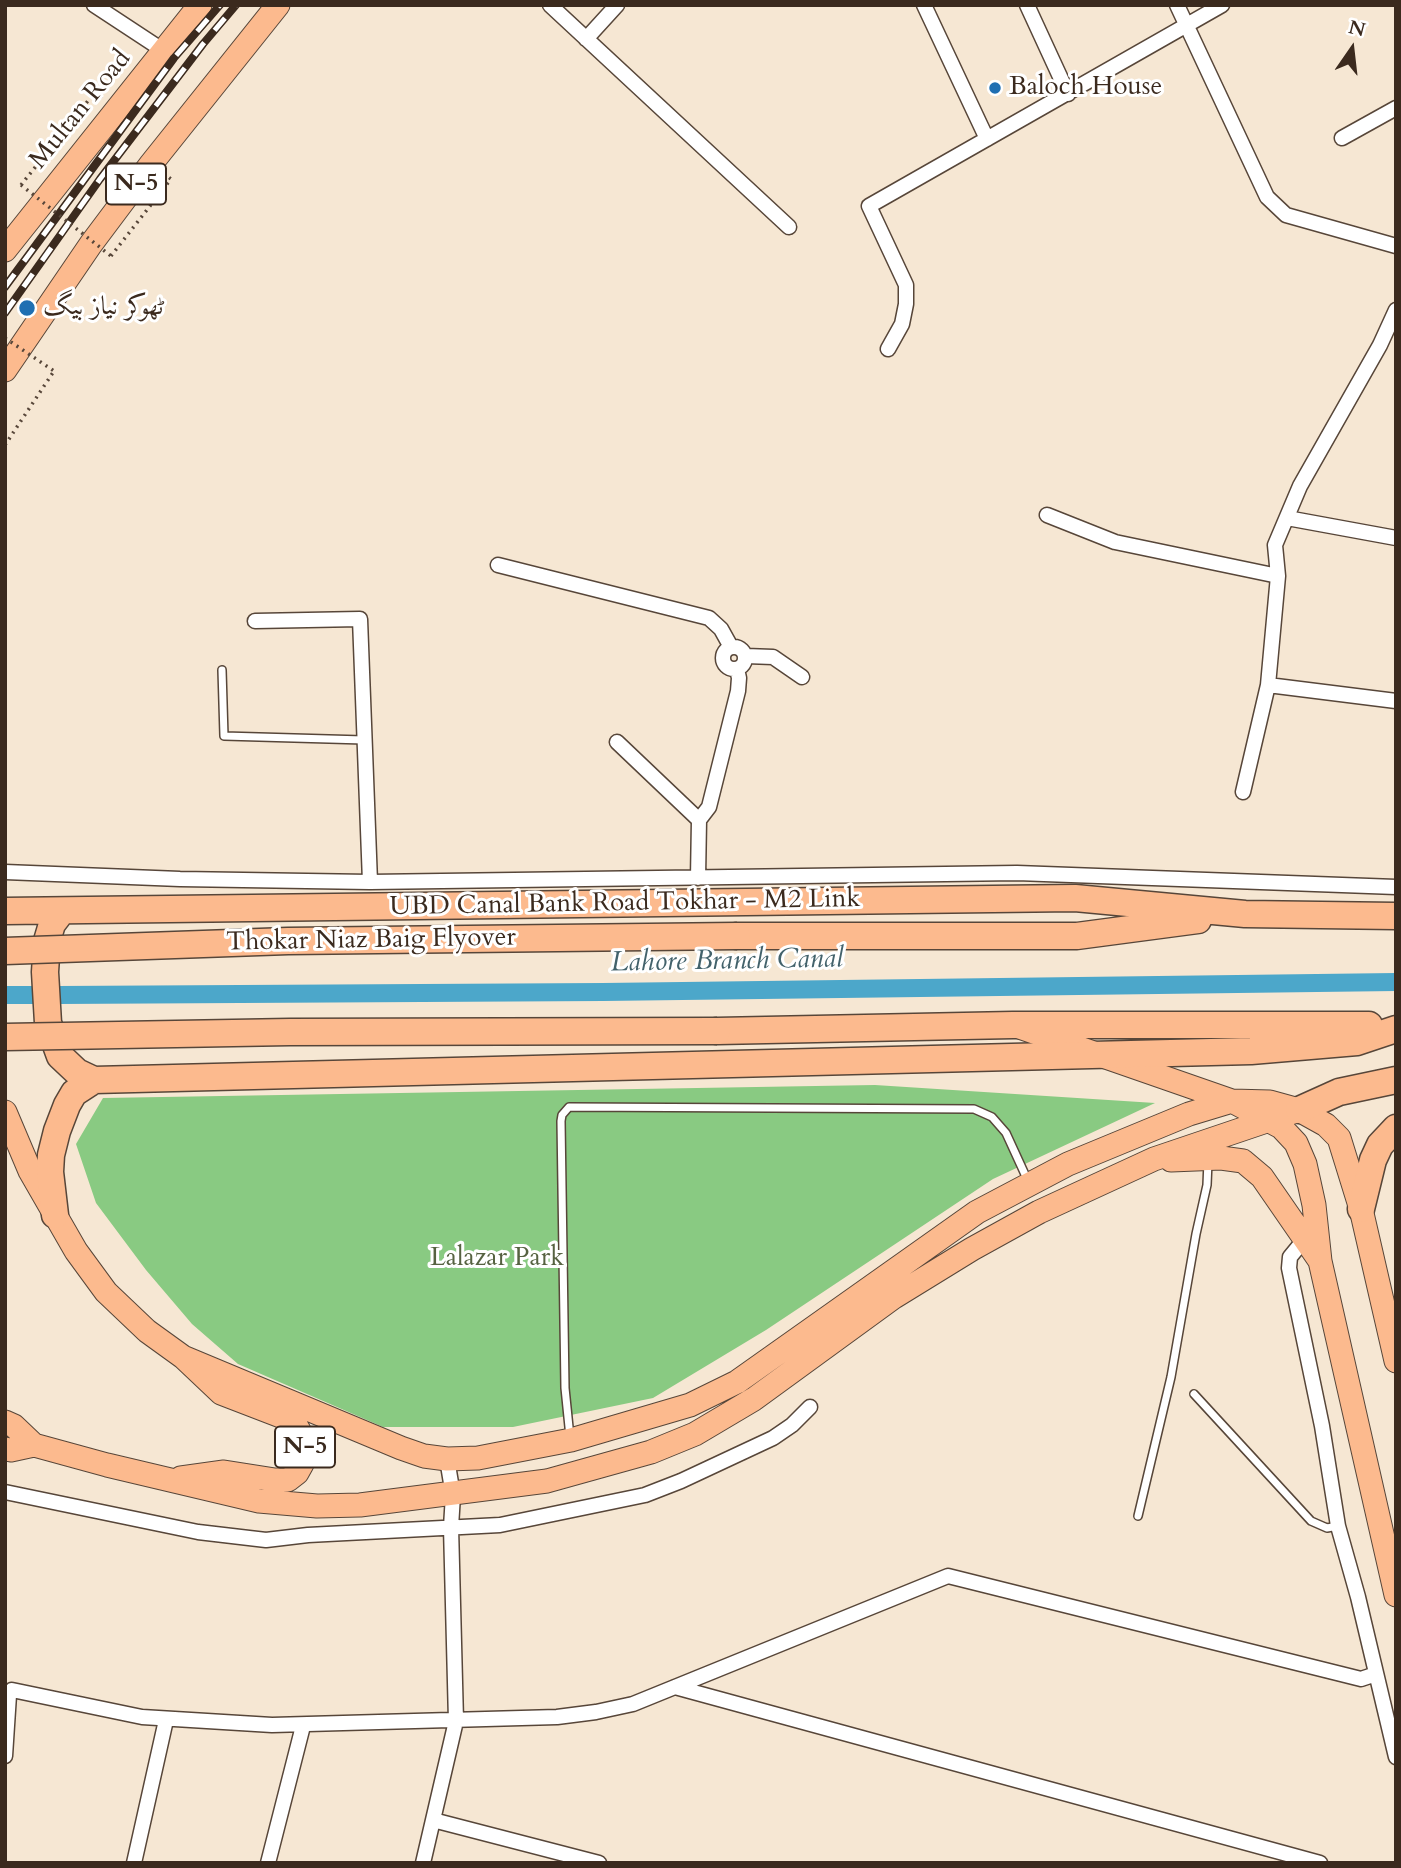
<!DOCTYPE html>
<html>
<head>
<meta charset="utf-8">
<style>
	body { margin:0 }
	#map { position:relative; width:1401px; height:1868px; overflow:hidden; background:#f6e7d3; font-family:Cardo,serif }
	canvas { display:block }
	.frame { position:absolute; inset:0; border:7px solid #3b2a1e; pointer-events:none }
	.north { position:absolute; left:1317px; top:14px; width:70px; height:70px; -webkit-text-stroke:5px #fff; paint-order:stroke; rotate:14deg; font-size:19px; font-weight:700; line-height:28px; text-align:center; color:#3b2a1e }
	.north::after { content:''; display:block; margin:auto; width:24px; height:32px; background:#3b2a1e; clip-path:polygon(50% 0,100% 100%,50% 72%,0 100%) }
</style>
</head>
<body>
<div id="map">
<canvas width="1401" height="1868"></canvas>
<div class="frame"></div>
<div class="north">N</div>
</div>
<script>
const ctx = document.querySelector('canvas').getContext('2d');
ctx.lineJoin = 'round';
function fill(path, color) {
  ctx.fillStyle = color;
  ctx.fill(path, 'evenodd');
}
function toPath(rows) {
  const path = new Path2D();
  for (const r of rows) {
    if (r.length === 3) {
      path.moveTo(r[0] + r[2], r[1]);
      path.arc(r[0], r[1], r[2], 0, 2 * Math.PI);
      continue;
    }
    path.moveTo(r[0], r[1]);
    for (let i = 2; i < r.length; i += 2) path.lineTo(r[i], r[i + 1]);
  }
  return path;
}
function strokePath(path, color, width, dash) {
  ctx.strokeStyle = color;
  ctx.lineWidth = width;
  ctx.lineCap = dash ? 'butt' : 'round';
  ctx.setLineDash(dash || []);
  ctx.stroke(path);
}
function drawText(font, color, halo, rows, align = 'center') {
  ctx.font = font + ' Cardo,Amiri,serif';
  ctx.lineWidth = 6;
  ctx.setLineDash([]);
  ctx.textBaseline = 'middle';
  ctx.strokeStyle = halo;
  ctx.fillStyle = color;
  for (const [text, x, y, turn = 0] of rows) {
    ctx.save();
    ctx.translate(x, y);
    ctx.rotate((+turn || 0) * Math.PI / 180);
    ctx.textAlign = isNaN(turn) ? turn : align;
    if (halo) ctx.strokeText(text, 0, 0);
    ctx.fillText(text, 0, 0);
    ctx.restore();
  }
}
fill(toPath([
	[875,1085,1155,1103,993,1179,766,1330,653,1398,513,1427,383,1427,238,1364,192,1324,146,1270,96,1203,76,1144,103,1098]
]), '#89ca82');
strokePath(toPath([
	[5,995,37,995],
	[58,995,603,992,1396,982]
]), '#4ca7ca', 18);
const lane = toPath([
	[222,670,224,736,364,740],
	[1194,1394,1311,1521,1327,1528,1338,1526],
	[570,1437,565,1388,561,1121,562,1115,569,1107,974,1109,992,1117,1006,1133,1028,1181],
	[1138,1516,1171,1377,1196,1234,1207,1185,1208,1161]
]);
const street = toPath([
	[94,5,164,51],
	[550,5,789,227],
	[924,5,987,139],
	[1027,5,1068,94],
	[1177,5,1267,197,1286,215,1396,246],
	[586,39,617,5],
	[1342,138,1396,108],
	[888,349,902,324,906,304,906,285,869,206,1222,5],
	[1047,515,1115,542,1278,576],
	[1287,518,1396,538],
	[498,565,709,618,721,629,731,647],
	[255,621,360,619,370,882],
	[734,658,11],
	[746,656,773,657,802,677],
	[1268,685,1396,701],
	[617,742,699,820],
	[1243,792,1268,685,1278,576,1275,545,1300,486,1380,345,1396,310],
	[5,872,180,879,370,882,1017,873,1396,887],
	[698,878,699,820,709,807,738,691,739,678,737,669],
	[1304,1240,1290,1257,1289,1268,1322,1426,1338,1526,1358,1597,1396,1757],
	[5,1492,198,1532,266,1540,308,1535,500,1525,645,1495,681,1481,773,1438,792,1425,810,1407],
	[675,1687,1320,1863],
	[5,1756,9,1695,12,1690,142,1717,272,1725,557,1717,596,1712,633,1704,948,1576,1361,1679,1376,1674],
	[433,1820,599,1863],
	[134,1863,166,1720],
	[268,1863,303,1726],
	[423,1863,456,1721,451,1527,453,1495,447,1459]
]);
const primary = toPath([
	[5,250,200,5],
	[5,370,91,244,151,164,278,5],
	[1022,1028,1232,1101,1281,1127,1296,1143,1305,1164,1314,1205,1320,1261,1396,1595],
	[5,1112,30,1171,76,1251,106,1292,147,1331,183,1357,221,1393,286,1418,297,1427,303,1438,305,1450,302,1464,297,1473,288,1480,275,1480,224,1472,181,1478],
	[1171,1160,1221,1158,1243,1161,1262,1177,1320,1261],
	[183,1357,401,1448,424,1456,447,1459,478,1458,571,1440,690,1405,737,1382,977,1212,1068,1164,1189,1114,1232,1101,1270,1102,1299,1110,1326,1125,1339,1138,1361,1209,1396,1361],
	[5,1422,14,1426,34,1445,107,1465,259,1501,317,1506,360,1505,547,1481,651,1452,695,1434,754,1399,894,1297,972,1249,1039,1212,1154,1159,1299,1110],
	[5,1449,11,1450,34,1445]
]);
const highway = toPath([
	[5,911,1075,898,1245,914,1396,916],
	[62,911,52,924,47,941,45,972,48,1023,60,1056,77,1072,94,1080,1251,1051,1357,1042,1396,1029],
	[737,936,1077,936,1198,920],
	[717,1031,1013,1025,1369,1025],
	[1299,1110,1339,1092,1396,1080],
	[1361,1209,1373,1160,1380,1145,1396,1128],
	[55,1215,50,1172,51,1155,57,1131,67,1105,74,1093,94,1080]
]);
strokePath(lane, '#574639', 10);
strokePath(street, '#574639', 17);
strokePath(primary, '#574639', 25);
strokePath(highway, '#574639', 29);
strokePath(toPath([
	[21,185,95,92,102,98],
	[111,256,171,179,167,176],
	[5,445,54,371]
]), '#574639', 3.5, [2, 5]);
strokePath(lane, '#fff', 7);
strokePath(street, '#fff', 14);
strokePath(primary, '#fcba8e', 23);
strokePath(highway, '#fcba8e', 26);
const rail = toPath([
	[5,287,174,58,220,5],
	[5,313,100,179,203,44,236,5]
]);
strokePath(rail, '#3b2a1e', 8);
strokePath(rail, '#fff', 5, [16]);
const highwayBridge = toPath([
	[5,951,288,941,737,936],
	[5,1037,290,1032,717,1031]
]);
strokePath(highwayBridge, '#574639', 29, []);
strokePath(toPath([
	[21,185,111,256],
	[5,338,54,371]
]), '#574639', 3.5, [2, 5]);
strokePath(highwayBridge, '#fcba8e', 26);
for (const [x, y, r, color] of [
	[995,88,7,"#1f6fb2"],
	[27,308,9,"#1f6fb2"]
]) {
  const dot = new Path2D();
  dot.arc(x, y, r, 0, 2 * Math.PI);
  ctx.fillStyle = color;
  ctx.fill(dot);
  strokePath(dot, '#fff', 2.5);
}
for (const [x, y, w] of [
	[136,184,60],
	[305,1447,60]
]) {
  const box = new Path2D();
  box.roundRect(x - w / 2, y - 20.5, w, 41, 5);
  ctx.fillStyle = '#fff';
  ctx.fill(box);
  strokePath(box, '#3b2a1e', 2);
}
drawText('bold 24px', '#3b2a1e', null, [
	["N-5",136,184],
	["N-5",305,1447]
]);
drawText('26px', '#3b2a1e', '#fff', [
	["Baloch House",1009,88],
	["ٹھوکر نیاز بیگ",43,308]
], 'left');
drawText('26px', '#3b2a1e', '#fff', [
	["Multan Road",81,110,-51],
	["UBD Canal Bank Road Tokhar - M2 Link",625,904,-1],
	["Thokar Niaz Baig Flyover",371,941,-1]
]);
drawText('26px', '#566241', '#fff', [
	["Lalazar Park",497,1259]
]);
drawText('italic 28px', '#43626b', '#fff', [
	["Lahore Branch Canal",727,962,-1]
]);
</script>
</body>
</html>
